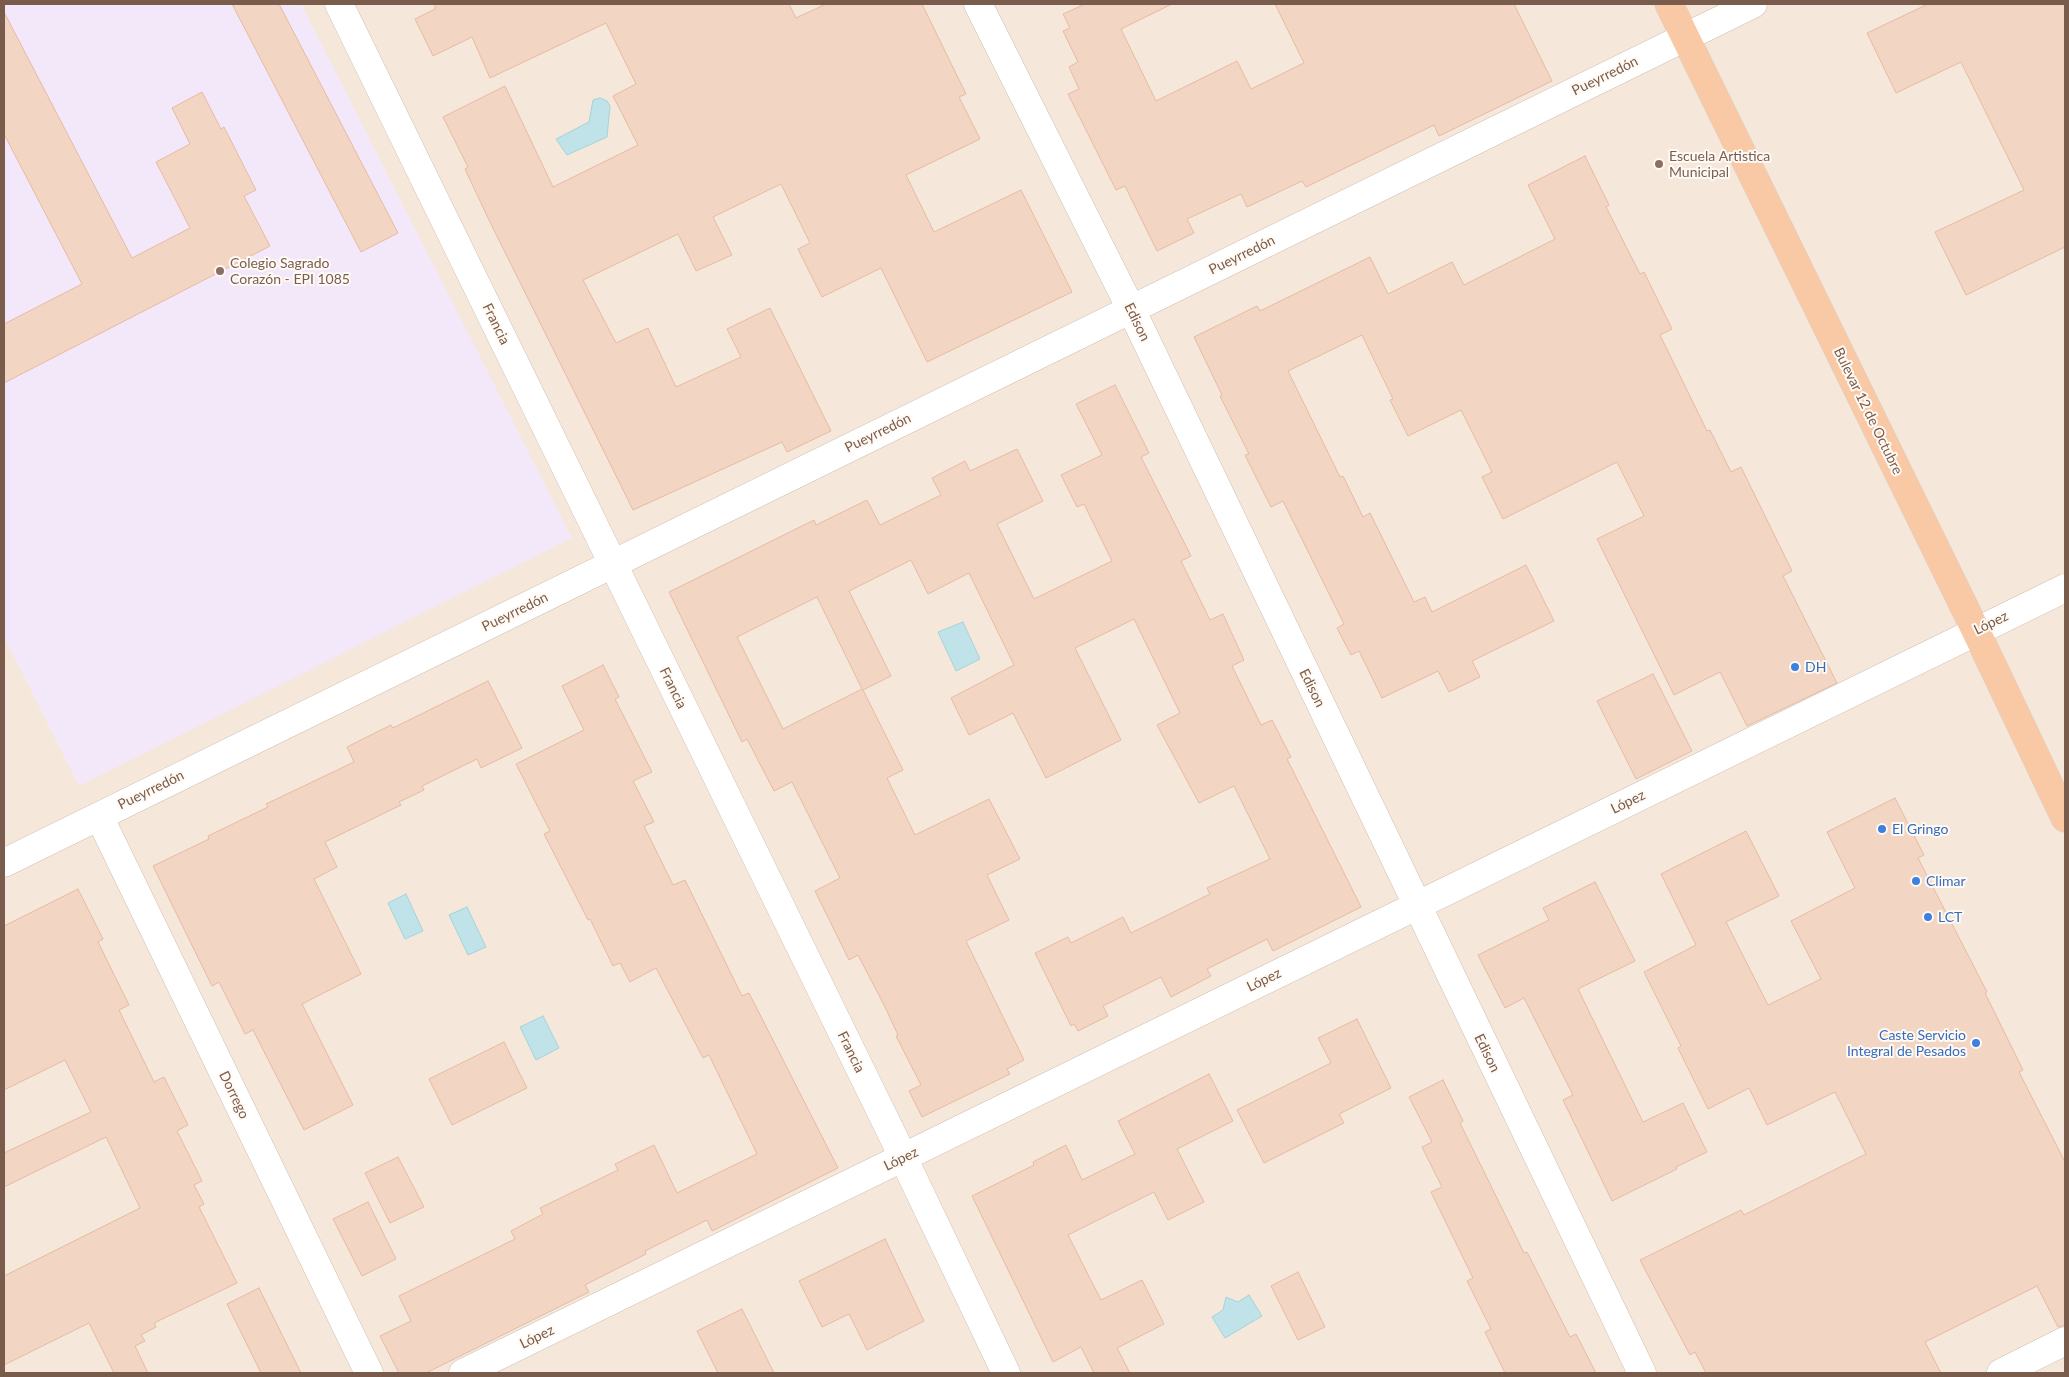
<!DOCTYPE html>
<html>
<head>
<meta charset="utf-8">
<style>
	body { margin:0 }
	#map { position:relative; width:2069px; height:1377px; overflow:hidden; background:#fdf6ec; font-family:Lato,sans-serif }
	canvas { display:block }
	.frame { position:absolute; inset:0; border:5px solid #7a5c4d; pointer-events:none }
</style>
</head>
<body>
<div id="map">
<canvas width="2069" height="1377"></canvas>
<div class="frame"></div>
</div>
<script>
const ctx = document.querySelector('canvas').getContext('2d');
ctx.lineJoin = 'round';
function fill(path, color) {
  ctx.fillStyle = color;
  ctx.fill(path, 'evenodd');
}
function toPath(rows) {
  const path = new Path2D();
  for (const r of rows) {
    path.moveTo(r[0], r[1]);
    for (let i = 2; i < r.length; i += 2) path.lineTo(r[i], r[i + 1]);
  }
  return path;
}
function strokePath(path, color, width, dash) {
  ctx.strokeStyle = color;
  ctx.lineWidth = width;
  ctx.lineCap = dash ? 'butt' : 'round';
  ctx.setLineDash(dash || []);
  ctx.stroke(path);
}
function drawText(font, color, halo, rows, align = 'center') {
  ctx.font = font + ' Lato,sans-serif';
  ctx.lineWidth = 4;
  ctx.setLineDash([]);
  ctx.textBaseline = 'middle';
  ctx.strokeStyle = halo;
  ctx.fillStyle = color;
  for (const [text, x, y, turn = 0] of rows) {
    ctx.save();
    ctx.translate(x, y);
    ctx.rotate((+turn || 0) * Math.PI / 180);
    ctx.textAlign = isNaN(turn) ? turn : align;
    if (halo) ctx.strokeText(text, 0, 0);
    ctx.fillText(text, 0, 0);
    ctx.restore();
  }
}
fill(toPath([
	[4,4,2065,4,2065,1373,4,1373]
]), '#f5e8da');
fill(toPath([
	[4,4,301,4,572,538,79,786,4,637]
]), '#f3e8fa');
const water = toPath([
	[600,98,607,101,610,106,607,137,567,155,556,139,589,122,593,100,600,98],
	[963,622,980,659,956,671,938,632,963,622],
	[406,894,423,931,405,939,388,903,406,894],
	[467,907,486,947,468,955,449,915,467,907],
	[543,1016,559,1048,536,1060,520,1027,543,1016],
	[1249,1295,1262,1316,1225,1338,1212,1317,1223,1310,1226,1297,1238,1302,1249,1295]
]);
fill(water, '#bfe3e8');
strokePath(water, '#a5d3da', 1);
const building = toPath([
	[232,4,279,4,398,233,361,252,232,4],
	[435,4,789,4,796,18,826,4,922,4,966,94,959,97,980,139,906,175,934,232,1021,190,1072,292,927,362,881,268,822,297,798,249,810,243,781,184,713,217,732,255,696,271,678,234,583,280,616,343,648,328,676,387,741,357,727,329,770,308,831,431,787,452,782,442,633,510,488,218,465,169,468,167,443,117,505,86,553,187,638,145,613,96,636,84,606,23,490,78,472,37,433,56,415,19,435,9,435,4],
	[1085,4,1172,4,1121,29,1156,101,1237,61,1251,89,1304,63,1275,4,1514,4,1552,81,1439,136,1434,125,1306,187,1302,181,1247,207,1241,194,1187,219,1194,233,1157,251,1125,186,1116,190,1068,94,1079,89,1069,67,1078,62,1063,31,1070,28,1063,14,1085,4],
	[1928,4,2065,4,2065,247,1966,295,1935,232,2024,190,1961,62,1896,93,1867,33,1928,4],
	[4,12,132,258,190,228,156,162,190,144,172,108,202,92,221,129,224,127,256,190,244,196,270,246,4,383,4,324,82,284,4,134,4,12],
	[1585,156,1609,205,1606,207,1640,274,1644,272,1672,329,1660,335,1707,431,1710,430,1731,472,1741,467,1792,571,1783,576,1837,683,1747,726,1720,672,1674,695,1597,539,1644,516,1617,462,1503,519,1482,477,1492,472,1461,410,1408,436,1390,400,1393,399,1362,335,1288,371,1340,477,1343,476,1363,517,1370,513,1414,602,1425,597,1432,612,1526,565,1554,621,1472,661,1480,677,1449,692,1438,671,1382,698,1359,651,1351,655,1337,628,1344,624,1283,501,1271,507,1245,455,1249,454,1220,396,1222,395,1194,337,1257,306,1260,311,1370,257,1388,294,1452,262,1464,285,1555,239,1528,185,1585,156],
	[1115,385,1149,453,1141,457,1191,556,1181,561,1210,620,1223,614,1244,660,1232,666,1261,725,1272,720,1291,757,1287,759,1361,907,1273,951,1267,939,1207,969,1211,976,1171,997,1161,977,1103,1006,1108,1016,1078,1031,1074,1024,1071,1026,1035,953,1068,937,1071,943,1123,917,1131,933,1210,894,1207,888,1270,859,1234,786,1199,803,1157,725,1180,713,1134,619,1075,648,1121,740,1046,778,1013,713,969,735,951,698,1014,665,969,573,928,594,911,560,849,591,891,676,863,690,903,770,887,778,915,835,989,799,1020,859,987,875,1009,920,966,941,1024,1060,1007,1069,1010,1074,922,1117,909,1091,921,1085,896,1036,898,1035,884,1005,858,955,849,960,815,891,840,878,792,782,774,791,747,739,742,742,669,592,814,520,816,525,867,500,880,525,941,495,932,478,965,461,970,471,1017,449,1043,501,997,524,1034,599,1112,561,1084,504,1077,507,1061,475,1102,455,1076,404,1115,385],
	[817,597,862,689,783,729,737,637,817,597],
	[603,665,619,697,615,699,652,772,633,781,654,822,644,826,673,885,685,880,742,996,749,993,838,1168,712,1231,707,1220,645,1251,646,1254,585,1285,589,1292,426,1373,399,1373,380,1336,411,1321,399,1296,515,1239,511,1231,543,1214,540,1208,618,1170,615,1164,654,1145,677,1193,757,1154,709,1055,703,1058,656,968,630,982,620,963,613,966,590,919,588,920,544,834,550,831,516,764,584,730,562,686,603,665],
	[1653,674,1692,751,1636,779,1597,701,1653,674],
	[488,681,522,748,481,768,477,759,422,786,424,790,399,802,401,805,325,842,337,867,314,879,361,974,302,1004,353,1105,304,1130,253,1030,245,1034,219,982,212,986,153,866,209,839,208,836,268,807,266,804,354,762,347,747,391,725,393,728,488,681],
	[1895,798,1924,855,1918,858,1987,992,1985,993,2023,1070,2019,1072,2065,1162,2065,1325,2058,1327,2037,1286,1925,1342,1941,1373,1706,1373,1695,1352,1690,1355,1640,1260,1741,1210,1744,1215,1866,1154,1835,1092,1767,1125,1749,1088,1708,1109,1678,1048,1681,1046,1644,972,1696,945,1661,874,1746,831,1779,896,1726,922,1768,1005,1821,979,1791,921,1855,888,1827,832,1895,798],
	[1595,882,1635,961,1578,989,1643,1122,1683,1103,1707,1152,1676,1167,1677,1169,1612,1201,1563,1100,1573,1095,1524,998,1505,1008,1478,955,1549,920,1543,908,1595,882],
	[78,889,103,939,98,942,129,1005,119,1010,154,1082,164,1077,188,1125,177,1131,202,1181,194,1185,204,1204,199,1207,237,1283,154,1323,156,1327,141,1335,145,1341,135,1346,148,1373,114,1373,89,1323,4,1365,4,1276,140,1208,106,1137,4,1187,4,1153,91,1112,65,1060,4,1090,4,926,78,889],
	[1357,1019,1391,1088,1339,1114,1344,1123,1264,1163,1237,1110,1331,1063,1318,1038,1357,1019],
	[504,1042,527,1088,452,1125,429,1079,504,1042],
	[1209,1074,1233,1121,1177,1149,1204,1202,1168,1220,1154,1192,1068,1235,1101,1300,1142,1280,1164,1324,1117,1348,1130,1373,1094,1373,1081,1347,1053,1362,972,1196,1034,1165,1033,1162,1066,1145,1082,1180,1135,1154,1118,1121,1209,1074],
	[1443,1080,1463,1121,1460,1123,1524,1253,1527,1252,1570,1337,1576,1334,1596,1373,1505,1373,1485,1332,1491,1329,1467,1281,1473,1278,1431,1192,1442,1187,1422,1147,1432,1142,1409,1097,1443,1080],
	[398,1157,424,1207,390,1223,365,1173,398,1157],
	[368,1202,396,1259,362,1276,333,1219,368,1202],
	[885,1239,924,1321,867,1350,849,1314,822,1327,799,1281,885,1239],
	[1298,1272,1325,1327,1298,1340,1271,1286,1298,1272],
	[259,1288,301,1373,261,1373,227,1304,259,1288],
	[742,1309,774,1373,718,1373,697,1331,742,1309]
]);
fill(building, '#f3d5c3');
strokePath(building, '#e6bba3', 1);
const minor = toPath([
	[339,4,889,1128,1006,1373],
	[978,4,1131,309,1642,1373],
	[99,816,369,1373],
	[4,863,1753,4],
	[463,1373,2065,588],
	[2001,1373,2065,1341]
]);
const trunk = toPath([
	[1669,4,1976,631,2065,818]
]);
strokePath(minor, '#d1beb0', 29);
strokePath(trunk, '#dad1cd', 29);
strokePath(minor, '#fff', 28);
strokePath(trunk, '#f9c8a4', 28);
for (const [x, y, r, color] of [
	[1659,164,5,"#8d6e63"],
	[220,271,5,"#8d6e63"],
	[1795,667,5,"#3f7fe0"],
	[1882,829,5,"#3f7fe0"],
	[1916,881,5,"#3f7fe0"],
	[1928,917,5,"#3f7fe0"],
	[1976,1043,5,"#3f7fe0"]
]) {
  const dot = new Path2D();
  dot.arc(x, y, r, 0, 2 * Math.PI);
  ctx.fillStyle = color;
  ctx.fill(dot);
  strokePath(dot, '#fffaf3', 2);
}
drawText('14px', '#7a5c4d', '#fffaf3', [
	["Pueyrredón",1605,76,-26],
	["Pueyrredón",1242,255,-26],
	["Edison",1137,322,64],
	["Francia",496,324,64],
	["Bulevar 12 de Octubre",1868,411,64],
	["Pueyrredón",878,433,-26],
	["Pueyrredón",515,612,-26],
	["López",1991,623,-26],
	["Francia",673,688,64],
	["Edison",1312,688,64],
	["Pueyrredón",151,790,-26],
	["López",1628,802,-26],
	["López",1264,980,-26],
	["Francia",851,1052,64],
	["Edison",1487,1053,64],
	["Dorrego",234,1095,64],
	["López",901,1159,-26],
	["López",537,1337,-26]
]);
drawText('14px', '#785e54', '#fffaf3', [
	["Escuela Artistica",1669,156],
	["Municipal",1669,172],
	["Colegio Sagrado",230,263],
	["Corazón - EPI 1085",230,279]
], 'left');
drawText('14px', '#366cbe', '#fffaf3', [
	["DH",1805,667],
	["El Gringo",1892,829],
	["Climar",1926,881],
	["LCT",1938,917],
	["Caste Servicio",1966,1035,"right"],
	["Integral de Pesados",1966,1051,"right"]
], 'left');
</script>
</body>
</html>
